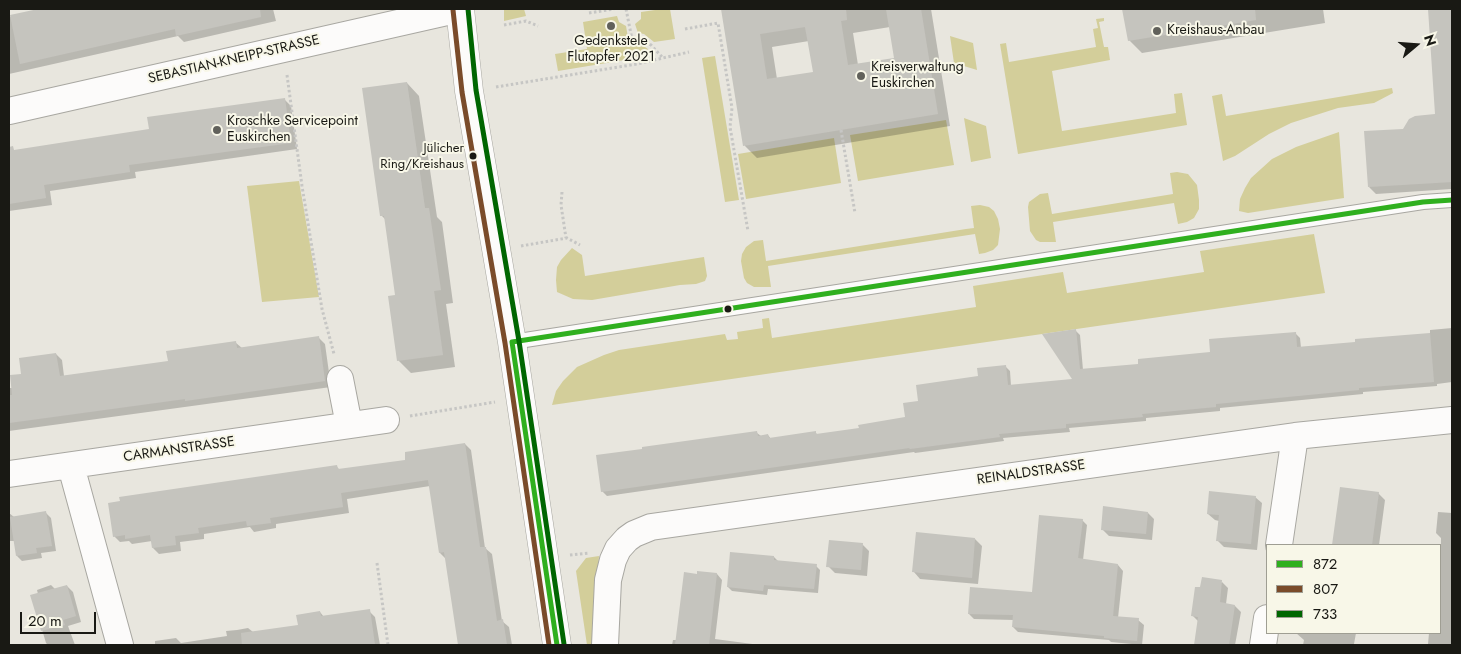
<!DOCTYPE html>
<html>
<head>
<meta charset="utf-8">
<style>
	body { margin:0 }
	#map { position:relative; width:1461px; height:654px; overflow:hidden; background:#e8e6de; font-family:Jost,sans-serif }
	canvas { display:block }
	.frame { position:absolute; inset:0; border:10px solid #191914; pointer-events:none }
	.legend { position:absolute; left:1266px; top:544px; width:175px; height:90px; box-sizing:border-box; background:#f8f7e8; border:1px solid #9f9e93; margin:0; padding:6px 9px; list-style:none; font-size:15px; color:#191914 }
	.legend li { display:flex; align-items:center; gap:10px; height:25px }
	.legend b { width:25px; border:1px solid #9f9e93 }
	.north { position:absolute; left:1391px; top:20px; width:50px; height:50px; -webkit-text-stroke:4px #f8f7e8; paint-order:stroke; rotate:72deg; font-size:14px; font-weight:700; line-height:20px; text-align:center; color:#191914 }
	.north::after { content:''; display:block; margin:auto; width:18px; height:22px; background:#191914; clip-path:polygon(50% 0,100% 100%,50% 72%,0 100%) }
	.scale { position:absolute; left:20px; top:612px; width:76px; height:22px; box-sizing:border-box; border:2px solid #191914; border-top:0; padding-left:6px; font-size:15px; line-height:18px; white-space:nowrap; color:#191914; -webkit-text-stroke:4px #f8f7e8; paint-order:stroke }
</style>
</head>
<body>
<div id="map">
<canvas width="1461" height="654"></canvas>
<div class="frame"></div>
<ul class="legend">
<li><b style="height:6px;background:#2faf1e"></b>872</li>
<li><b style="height:6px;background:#7a4b2a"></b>807</li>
<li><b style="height:6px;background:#006601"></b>733</li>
</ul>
<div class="north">N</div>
<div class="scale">20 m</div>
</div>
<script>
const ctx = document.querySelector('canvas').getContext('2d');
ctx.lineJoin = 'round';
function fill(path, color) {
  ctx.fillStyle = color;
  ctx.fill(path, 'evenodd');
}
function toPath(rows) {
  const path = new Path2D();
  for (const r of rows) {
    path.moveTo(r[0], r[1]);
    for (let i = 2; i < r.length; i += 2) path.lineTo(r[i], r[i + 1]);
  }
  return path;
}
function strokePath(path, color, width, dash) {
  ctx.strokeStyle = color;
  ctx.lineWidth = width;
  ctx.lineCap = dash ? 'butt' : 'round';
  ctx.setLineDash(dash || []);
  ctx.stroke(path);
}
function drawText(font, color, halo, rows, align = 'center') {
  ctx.font = font + ' Jost,sans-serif';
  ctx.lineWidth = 4;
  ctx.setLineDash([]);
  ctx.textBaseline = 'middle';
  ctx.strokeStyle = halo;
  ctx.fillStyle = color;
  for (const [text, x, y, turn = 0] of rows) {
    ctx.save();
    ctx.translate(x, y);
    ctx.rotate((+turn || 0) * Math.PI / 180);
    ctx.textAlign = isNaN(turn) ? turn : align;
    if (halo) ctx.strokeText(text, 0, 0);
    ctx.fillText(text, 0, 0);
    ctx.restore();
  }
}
fill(toPath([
	[504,9,524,9,526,16,504,21],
	[662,9,670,9,675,39,654,42,644,34,638,33,635,24,641,19,641,12],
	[617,16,619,22,626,26,629,44,639,43,648,49,646,52,631,59,558,71,555,54,587,49,583,22],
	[1104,18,1104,21,1099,22,1104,47,1108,47,1110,60,1052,71,1062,131,1176,113,1174,94,1182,93,1187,125,1018,154,1000,44,1006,43,1009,62,1096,47,1093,29,1098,28,1096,19],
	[950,36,973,43,977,70,954,63],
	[715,56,739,200,725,202,702,58],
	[1392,88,1393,93,1374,103,1338,108,1291,123,1269,134,1235,156,1223,161,1212,96,1222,94,1226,116],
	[964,118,986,126,991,158,971,162],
	[946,120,954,165,858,181,850,135],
	[1339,132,1344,198,1248,213,1239,211,1240,199,1245,188,1251,178,1272,159,1296,147],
	[834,138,841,183,746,199,738,154],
	[1177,172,1188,174,1197,185,1199,200,1199,209,1194,218,1187,222,1178,224,1174,203,1053,222,1056,242,1040,242,1036,240,1030,231,1028,207,1029,202,1040,194,1048,193,1052,214,1112,204,1173,194,1170,173],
	[299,181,319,297,262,302,247,186],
	[980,205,989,207,994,211,998,219,1000,229,998,245,993,250,985,253,979,254,975,234,768,266,771,287,754,287,747,283,744,278,741,261,742,254,746,247,754,241,763,240,766,261,966,229,974,228,971,206],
	[1314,234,1325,293,552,405,556,391,563,381,577,367,604,355,619,350,725,334,727,340,738,339,737,332,763,328,762,319,769,318,772,338,976,307,973,286,1063,272,1067,293,1204,272,1200,251],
	[572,248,582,255,585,276,704,257,707,276,705,281,696,284,680,285,592,300,573,299,557,292,556,280,557,267,561,260],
	[599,556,593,645,587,645,576,571,586,558]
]), '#d3ce9a');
fill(toPath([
	[44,9,273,9,276,21,184,42,178,36,9,74,9,17],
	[723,9,931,9,950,126,757,158,745,146],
	[890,27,895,59,858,65,853,33],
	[809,41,814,73,777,79,772,47],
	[1124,9,1323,9,1325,23,1142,53,1129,40],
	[1429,9,1452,9,1452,189,1376,194,1369,187,1437,115],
	[407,83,419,96,437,217,442,222,453,303,446,304,455,367,411,373,398,360,397,296,386,220,381,215],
	[284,99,291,106,297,149,135,172,136,178,50,191,52,205,9,211,9,152,150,130],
	[1452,328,1452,382,1437,384,1437,386,1363,392,1363,394,1220,408,1220,411,1146,418,1146,421,1069,428,1070,432,1003,438,1004,441,915,453,914,452,607,496,602,491,757,433,761,436,768,435,771,439,815,432,818,435,860,429,907,418,920,402,1005,366,1010,371,1011,386,1074,380,1075,330,1080,335,1083,370,1140,365,1212,354,1296,334,1300,338,1301,348,1357,343,1356,340,1430,334,1430,330],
	[318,337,325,344,331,387,9,431,9,388,13,388,22,375,56,354,62,360,64,376,169,362,236,343,242,348],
	[465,444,471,450,485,548,492,554,502,621,509,627,512,645,466,645,446,559,440,553,430,486,347,499,349,513,276,524,276,528,254,532,250,527,204,534,204,539,180,542,181,551,159,554,153,548,152,541,132,544,129,541,120,542,114,536,337,467,340,470,407,461],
	[1378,493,1385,500,1379,545,1336,545,1334,543],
	[1255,497,1262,503,1257,550,1224,547,1217,540,1219,521,1215,520,1208,514],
	[1438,512,1452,513,1452,645,1430,645,1428,644,1429,633,1440,633,1441,538,1436,533],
	[9,513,14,517,46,513,51,518,56,551,41,553,42,558,22,561,17,556,15,541,9,541],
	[1148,513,1154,519,1152,540,1109,536,1102,529],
	[1082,520,1087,525,1083,560,1118,565,1123,571,1118,618,1138,620,1144,625,1142,645,1111,642,1109,640,1018,632,1013,627,1014,620,974,619,969,614,1033,593],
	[975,539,982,546,978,584,920,579,914,572],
	[862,544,869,551,867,576,835,573,828,566],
	[774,557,779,562,816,566,820,570,818,593,768,589,767,595,732,591,728,587],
	[717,574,722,580,715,639,760,645,672,645,673,640,677,640,698,575],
	[1222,582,1228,588,1226,604,1235,606,1241,612,1235,645,1195,645,1199,622,1192,615],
	[51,585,55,589,67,586,73,592,81,622,68,626,75,645,48,645,46,643,32,596,38,594,37,590],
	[369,611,375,617,380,645,155,645,155,641,176,638,181,643,227,636,226,631,237,630,248,628,253,632,299,626,320,612,324,617],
	[1296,633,1356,633,1354,644,1358,645,1303,645,1304,640]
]), '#0003');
fill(toPath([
	[38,9,260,9,261,17,176,36,175,29,20,64,10,15],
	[721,9,846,9,847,20,841,21,848,65,894,58,886,9,921,9,938,114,743,146],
	[805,27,813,72,767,79,760,34],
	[1122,9,1255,9,1256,20,1128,41],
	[1428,9,1452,9,1452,182,1368,187,1364,131,1403,129,1409,119,1415,116,1435,114],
	[407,82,425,208,429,208,441,290,434,291,443,355,397,361,388,296,395,295,384,216,380,216,362,88],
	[285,98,291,143,129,165,130,172,44,185,46,198,9,204,9,147,13,146,14,150,149,129,147,117],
	[1076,329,1080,369,1138,364,1138,359,1210,352,1209,339,1296,332,1297,347,1355,342,1355,339,1430,333,1434,382,1359,388,1359,390,1216,404,1216,407,1142,414,1143,417,1066,424,1066,428,999,434,1000,437,910,449,909,448,601,492,596,455,642,449,642,447,757,431,758,436,768,434,769,438,816,431,816,434,859,428,858,425,905,417,903,403,918,401,916,385,978,376,977,368,1006,365,1008,385,1072,379,1042,334],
	[319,336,325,381,185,401,185,399,9,423,9,395,12,395,10,375,21,374,19,358,56,353,60,376,168,361,166,351,236,341,237,348],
	[465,443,480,547,486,547,497,621,503,619,507,645,458,645,444,552,439,553,428,480,341,493,343,507,270,518,271,523,247,526,246,521,198,528,199,533,175,536,176,545,152,548,150,535,125,539,125,535,113,537,108,503,120,501,119,497,337,465,338,469,405,460,405,452],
	[1340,487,1379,492,1372,545,1332,545],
	[1209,491,1256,496,1251,544,1216,541,1219,515,1207,514],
	[1103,506,1148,512,1146,534,1101,530],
	[46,511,52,546,36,548,37,553,16,556,10,517],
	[1039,515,1083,519,1078,558,1118,564,1113,616,1139,618,1137,641,1104,638,1104,636,1012,627,1013,615,968,614,970,587,1032,592],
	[916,532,975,538,972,578,912,572],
	[829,540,863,543,861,570,826,567],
	[730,552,774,556,774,560,817,564,814,589,764,585,763,591,727,587],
	[697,571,717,573,709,645,675,645,684,572,697,574],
	[1202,577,1222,580,1220,602,1235,605,1229,645,1194,645,1198,617,1191,616,1195,587,1200,587],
	[67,585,76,616,63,620,65,625,41,631,30,595],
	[370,609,375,645,242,645,241,633,298,625,296,615,320,611,321,616]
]), '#c5c4be');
const lane = toPath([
	[512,342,1423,202,1452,200]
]);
const street = toPath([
	[9,111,460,9],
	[340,379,349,425],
	[71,466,120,645],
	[9,474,386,420],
	[1279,545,1295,436],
	[605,645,608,580,613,560,618,549,627,539,634,534,651,527,1295,436,1452,420],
	[1263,645,1267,618]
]);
const primary = toPath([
	[460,9,469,91,512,342,557,645]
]);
strokePath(lane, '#a8a7a1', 16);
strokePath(street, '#a8a7a1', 28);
strokePath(primary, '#a8a7a1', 29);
strokePath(toPath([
	[626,9,632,39,642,39,651,45,662,57],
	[589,13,614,9],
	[504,25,526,21,538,26],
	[685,29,718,23,732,108,730,127,748,231],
	[287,75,302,186,322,309,334,354],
	[496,87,637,64,689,52],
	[841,130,855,213],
	[562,192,561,205,566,238],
	[521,246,567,238,580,245],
	[410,416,495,402],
	[570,555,589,553],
	[377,563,388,645]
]), '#c6c6c4', 3, [2.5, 2.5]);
strokePath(lane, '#fcfbfa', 14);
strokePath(street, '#fcfbfa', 26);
strokePath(primary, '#fcfbfa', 28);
strokePath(toPath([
	[512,342,1423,202,1452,200],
	[512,342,557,645]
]), '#2faf1e', 5);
strokePath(toPath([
	[453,10,462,92,505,343,549,645]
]), '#7a4b2a', 5);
strokePath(toPath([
	[468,9,476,90,519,341,564,644]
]), '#006601', 5);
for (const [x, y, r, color] of [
	[611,26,5,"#61615b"],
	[1157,31,5,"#61615b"],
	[861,76,5,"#61615b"],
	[217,130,5,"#61615b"],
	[473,156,4.5,"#191914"],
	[728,309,4.5,"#191914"]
]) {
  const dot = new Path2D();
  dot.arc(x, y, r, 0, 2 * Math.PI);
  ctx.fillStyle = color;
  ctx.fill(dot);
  strokePath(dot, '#f8f7e8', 2);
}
drawText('13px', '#191914', '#f8f7e8', [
	["Jülicher",464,149],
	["Ring/Kreishaus",464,165]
], 'right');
drawText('14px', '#191914', '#f8f7e8', [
	["Kreishaus-Anbau",1167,31],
	["Gedenkstele",611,42,"center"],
	["Flutopfer 2021",611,58,"center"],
	["Kreisverwaltung",871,68],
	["Euskirchen",871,84],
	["Kroschke Servicepoint",227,122],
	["Euskirchen",227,138]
], 'left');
drawText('14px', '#191914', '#f8f7e8', [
	["SEBASTIAN-KNEIPP-STRASSE",234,60,-13],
	["CARMANSTRASSE",179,450,-8],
	["REINALDSTRASSE",1031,473,-8]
]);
</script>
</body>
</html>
